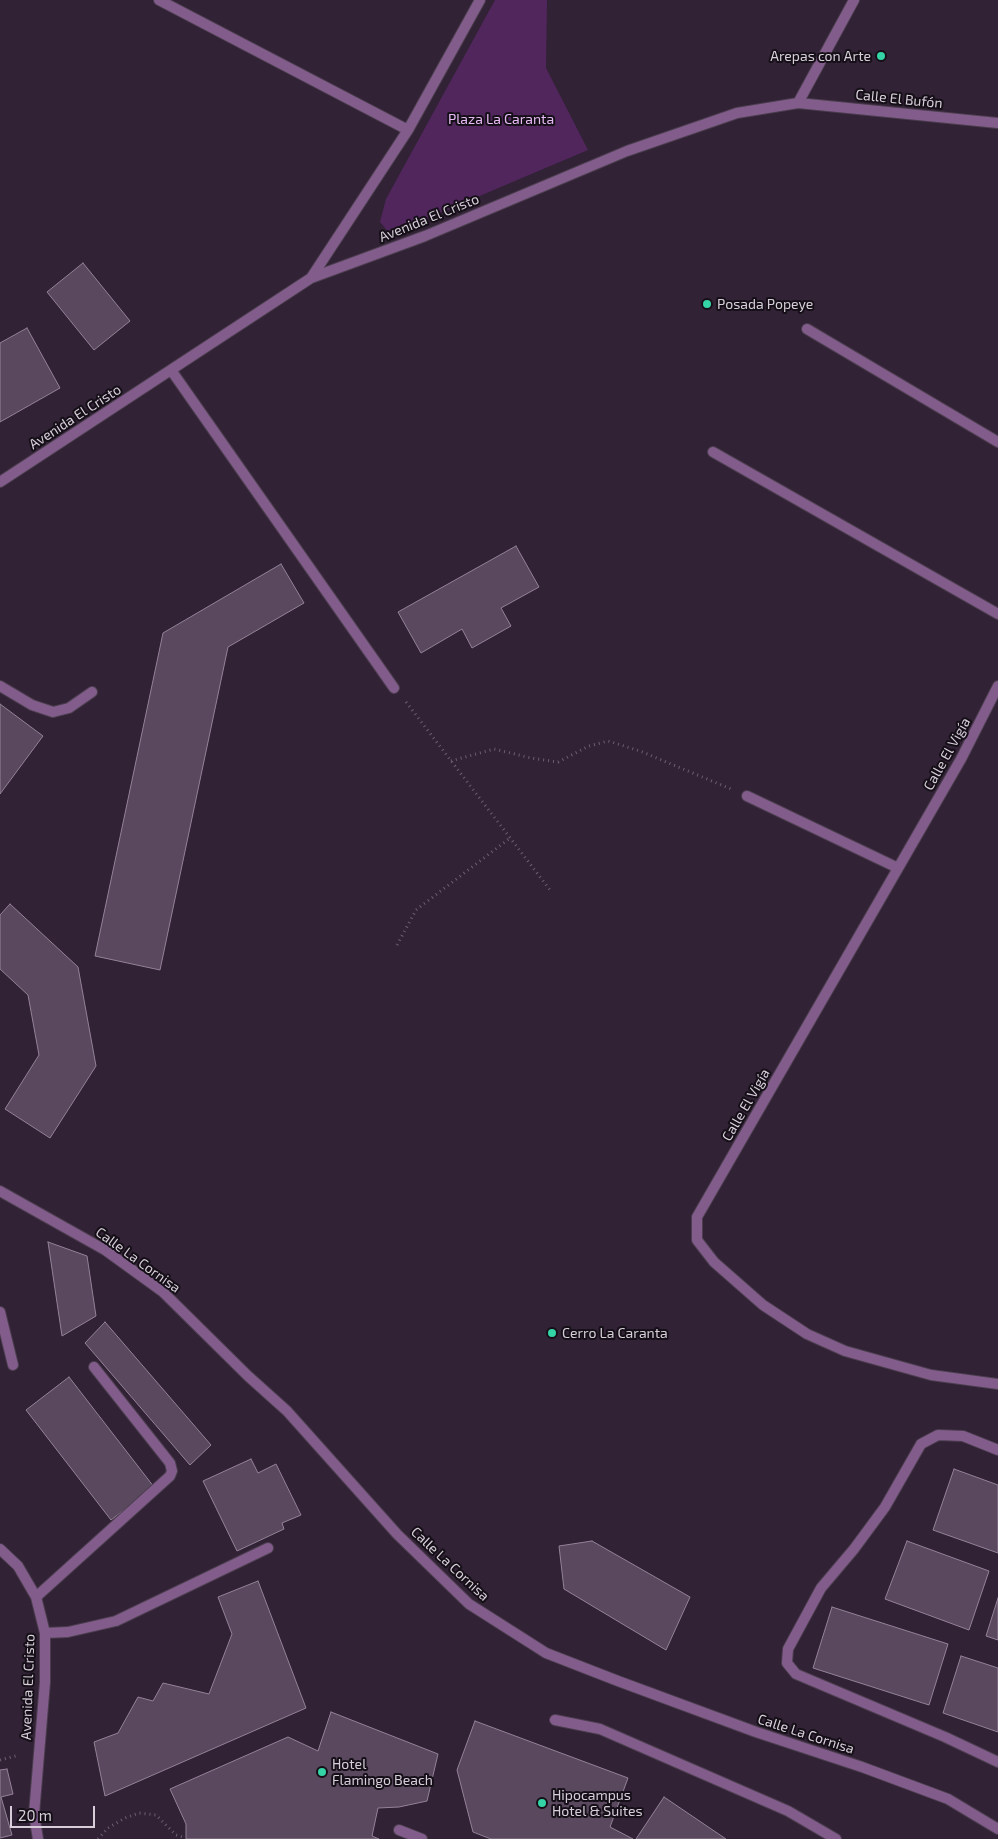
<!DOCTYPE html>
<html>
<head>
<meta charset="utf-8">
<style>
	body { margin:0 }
	#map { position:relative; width:998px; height:1839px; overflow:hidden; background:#312235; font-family:"Exo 2",sans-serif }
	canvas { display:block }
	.scale { position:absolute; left:10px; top:1806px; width:85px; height:22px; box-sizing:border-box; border:2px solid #d7ceda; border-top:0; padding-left:6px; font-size:15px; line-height:18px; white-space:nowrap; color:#d7ceda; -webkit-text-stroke:4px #150f17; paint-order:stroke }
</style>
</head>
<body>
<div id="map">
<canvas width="998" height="1839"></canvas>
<div class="scale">20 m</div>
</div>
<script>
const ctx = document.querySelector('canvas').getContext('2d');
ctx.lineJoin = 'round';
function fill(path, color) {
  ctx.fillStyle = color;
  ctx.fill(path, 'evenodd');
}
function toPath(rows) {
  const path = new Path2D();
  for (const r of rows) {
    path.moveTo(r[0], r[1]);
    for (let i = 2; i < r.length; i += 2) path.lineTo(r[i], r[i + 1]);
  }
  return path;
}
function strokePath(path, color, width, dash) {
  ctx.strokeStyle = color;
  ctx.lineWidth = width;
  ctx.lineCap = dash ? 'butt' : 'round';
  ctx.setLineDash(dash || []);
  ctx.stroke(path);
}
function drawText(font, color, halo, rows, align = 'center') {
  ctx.font = font + ' "Exo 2",sans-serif';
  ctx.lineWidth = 4;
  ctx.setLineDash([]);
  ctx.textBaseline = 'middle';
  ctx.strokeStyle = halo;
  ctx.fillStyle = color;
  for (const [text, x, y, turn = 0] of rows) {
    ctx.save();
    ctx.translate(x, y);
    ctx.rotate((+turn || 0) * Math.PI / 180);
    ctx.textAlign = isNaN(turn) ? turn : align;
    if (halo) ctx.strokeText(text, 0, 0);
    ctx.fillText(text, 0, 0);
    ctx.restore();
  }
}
fill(toPath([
	[495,0,547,0,546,68,588,150,390,234,380,222,386,199]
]), '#51265c');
const building = toPath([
	[83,263,130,321,94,350,47,292,83,263],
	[27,328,60,388,0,422,0,343,27,328],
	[516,546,539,587,501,608,511,626,472,648,462,629,421,653,398,612,516,546],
	[281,564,304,603,228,647,160,970,95,956,163,633,281,564],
	[0,704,43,736,0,794,0,704],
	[10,904,78,967,96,1066,50,1138,5,1109,39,1055,28,995,0,969,0,915,10,904],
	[48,1242,87,1256,96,1316,62,1336,48,1242],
	[105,1322,211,1445,190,1465,85,1343,105,1322],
	[69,1377,154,1487,111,1520,26,1410,69,1377],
	[251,1459,258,1473,276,1464,301,1515,282,1523,284,1529,237,1551,203,1481,251,1459],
	[954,1469,998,1485,998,1553,933,1530,954,1469],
	[592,1541,690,1597,666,1650,564,1589,559,1546,592,1541],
	[907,1541,989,1571,969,1630,885,1599,907,1541],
	[258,1581,306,1708,105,1796,94,1742,118,1733,138,1697,153,1701,163,1683,209,1694,232,1634,218,1597,258,1581],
	[998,1598,998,1640,986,1636,998,1598],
	[832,1607,948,1644,929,1705,813,1668,832,1607],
	[961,1656,998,1668,998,1732,943,1713,961,1656],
	[331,1712,438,1754,427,1801,399,1807,378,1808,372,1836,379,1839,186,1839,186,1824,170,1789,288,1737,318,1751,331,1712],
	[475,1721,628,1778,610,1827,633,1839,491,1839,473,1832,457,1770,475,1721],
	[7,1769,13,1794,1,1797,12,1835,0,1838,0,1770,7,1769],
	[664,1797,726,1839,636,1839,664,1797]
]);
fill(building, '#5a495e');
strokePath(building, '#948299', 1);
const lane = toPath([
	[0,1312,13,1365],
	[998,1450,963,1436,938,1435,921,1444,885,1507,854,1549,821,1588,788,1649,787,1663,796,1674,945,1737,998,1762],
	[45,1633,68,1632,116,1621,268,1548],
	[555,1720,600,1729,788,1811,836,1839],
	[399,1830,422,1839]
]);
const street = toPath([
	[159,0,408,130],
	[798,103,854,0],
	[311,278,408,130,480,0],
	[807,329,998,442],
	[171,370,394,688],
	[713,452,998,614],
	[0,482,311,278,425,236,627,151,737,113,798,103,998,123],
	[0,686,32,705,53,712,69,708,92,692],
	[998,686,961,759,697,1217,697,1240,714,1262,763,1305,807,1334,845,1351,931,1375,998,1384],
	[747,796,898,868],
	[0,1191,105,1250,163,1292,248,1376,287,1411,397,1534,469,1604,546,1653,618,1681,756,1732,862,1767,948,1799,998,1829],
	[0,1549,18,1566,36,1597,45,1633,45,1682,34,1814,38,1839],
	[36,1597,170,1476,172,1471,170,1463,94,1367]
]);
strokePath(lane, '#4c3e4f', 12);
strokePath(street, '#4c3e4f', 12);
strokePath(toPath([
	[406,702,550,890],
	[451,761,494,749,531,758,558,762,589,746,608,741,640,751,731,789],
	[397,945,416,910,510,838],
	[0,1760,19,1755],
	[98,1839,108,1828,125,1818,139,1813,156,1815,176,1835,186,1838]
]), '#6c6070', 3, [1, 4]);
strokePath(lane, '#825d8c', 10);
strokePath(street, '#825d8c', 10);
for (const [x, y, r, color] of [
	[881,56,5,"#34d4a7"],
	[707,304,5,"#34d4a7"],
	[552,1333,5,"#34d4a7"],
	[322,1772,5,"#34d4a7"],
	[542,1803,5,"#34d4a7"]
]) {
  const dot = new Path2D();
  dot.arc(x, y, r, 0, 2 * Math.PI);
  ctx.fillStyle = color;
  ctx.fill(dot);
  strokePath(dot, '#150f17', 2);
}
drawText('14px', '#d7ceda', '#150f17', [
	["Arepas con Arte",871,56,"right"],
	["Posada Popeye",717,304],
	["Cerro La Caranta",562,1333],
	["Hotel",332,1764],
	["Flamingo Beach",332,1780],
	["Hipocampus",552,1795],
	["Hotel & Suites",552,1811]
], 'left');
drawText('14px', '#d7ceda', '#150f17', [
	["Calle El Bufón",899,99,6],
	["Avenida El Cristo",429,218,-22],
	["Avenida El Cristo",75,417,-33],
	["Calle El Vigía",947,754,-61],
	["Calle El Vigía",746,1105,-60],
	["Calle La Cornisa",138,1260,36],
	["Calle La Cornisa",450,1564,43],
	["Avenida El Cristo",28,1687,-88],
	["Calle La Cornisa",806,1734,18]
]);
drawText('14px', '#e8baf5', '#150f17', [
	["Plaza La Caranta",501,119]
]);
</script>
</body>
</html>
